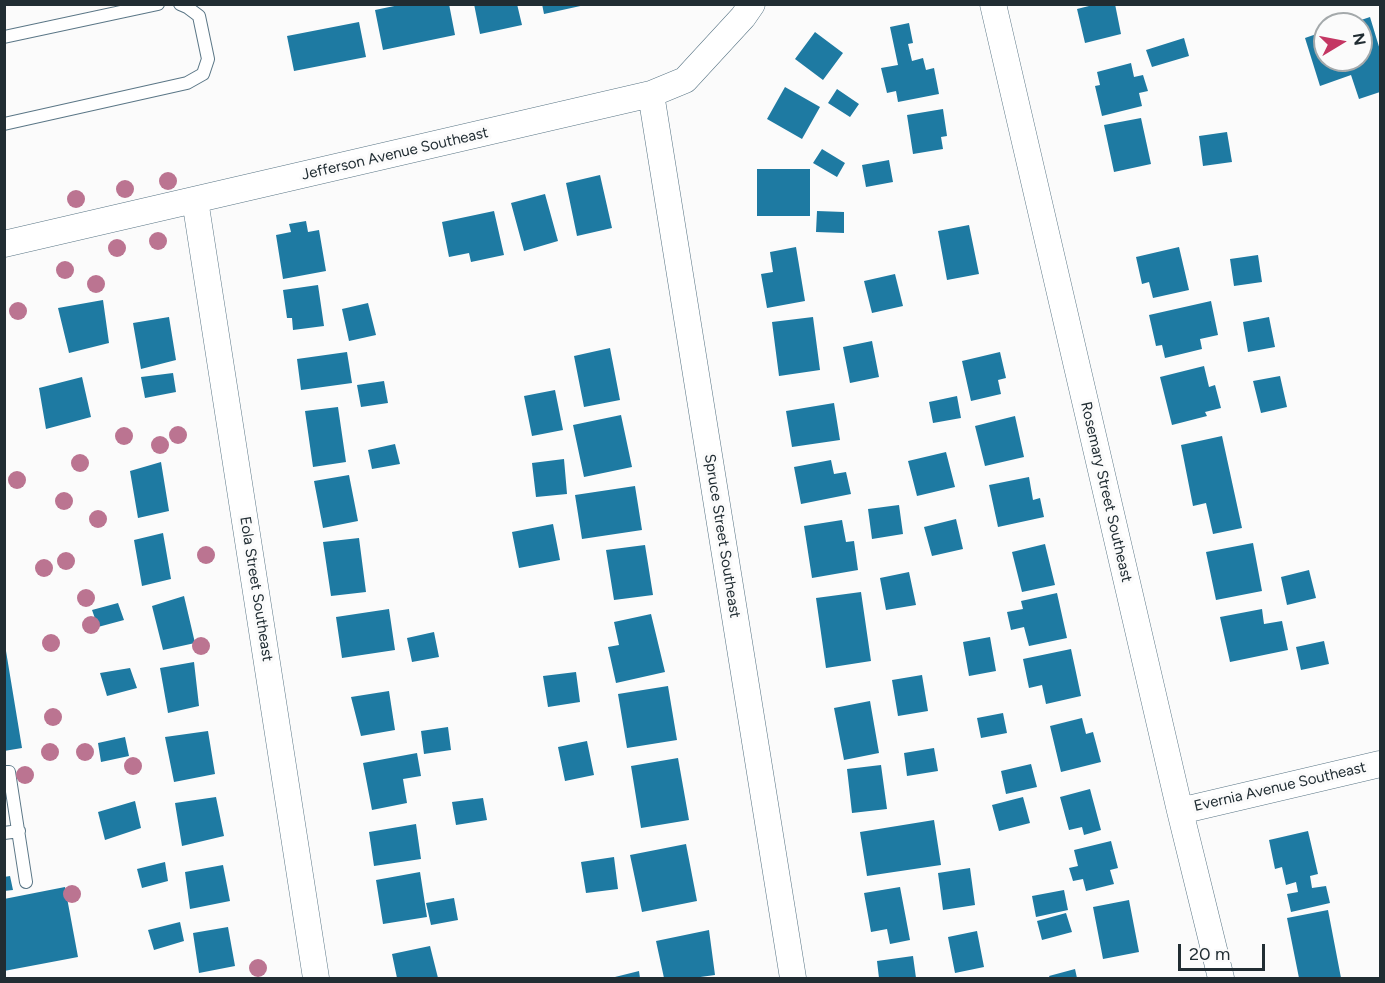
<!DOCTYPE html>
<html>
<head>
<meta charset="utf-8">
<style>
	body { margin:0 }
	#map { position:relative; width:1385px; height:983px; overflow:hidden; background:#fbfbfb; font-family:Figtree,sans-serif }
	canvas { display:block }
	.frame { position:absolute; inset:0; border:6px solid #212d33; pointer-events:none }
	.north { position:absolute; left:1313px; top:12px; width:60px; height:60px; box-sizing:border-box; background:#fbfbfb; border:2px solid #a4a9ab; border-radius:50%; rotate:80deg; font-size:16px; font-weight:700; line-height:24px; text-align:center; color:#212d33 }
	.north::after { content:''; display:block; margin:auto; width:21px; height:27px; background:#c43663; clip-path:polygon(50% 0,100% 100%,50% 72%,0 100%) }
	.scale { position:absolute; left:1178px; top:944px; width:87px; height:27px; box-sizing:border-box; border:3px solid #212d33; border-top:0; padding-left:8px; font-size:18px; line-height:21px; white-space:nowrap; color:#212d33; -webkit-text-stroke:4px #fbfbfb; paint-order:stroke }
</style>
</head>
<body>
<div id="map">
<canvas width="1385" height="983"></canvas>
<div class="frame"></div>
<div class="north">N</div>
<div class="scale">20 m</div>
</div>
<script>
const ctx = document.querySelector('canvas').getContext('2d');
ctx.lineJoin = 'round';
function fill(path, color) {
  ctx.fillStyle = color;
  ctx.fill(path, 'evenodd');
}
function toPath(rows) {
  const path = new Path2D();
  for (const r of rows) {
    path.moveTo(r[0], r[1]);
    for (let i = 2; i < r.length; i += 2) path.lineTo(r[i], r[i + 1]);
  }
  return path;
}
function strokePath(path, color, width, dash) {
  ctx.strokeStyle = color;
  ctx.lineWidth = width;
  ctx.lineCap = dash ? 'butt' : 'round';
  ctx.setLineDash(dash || []);
  ctx.stroke(path);
}
function drawText(font, color, halo, rows, align = 'center') {
  ctx.font = font + ' Figtree,sans-serif';
  ctx.lineWidth = 6;
  ctx.setLineDash([]);
  ctx.textBaseline = 'middle';
  ctx.strokeStyle = halo;
  ctx.fillStyle = color;
  for (const [text, x, y, turn = 0] of rows) {
    ctx.save();
    ctx.translate(x, y);
    ctx.rotate((+turn || 0) * Math.PI / 180);
    ctx.textAlign = isNaN(turn) ? turn : align;
    if (halo) ctx.strokeText(text, 0, 0);
    ctx.fillText(text, 0, 0);
    ctx.restore();
  }
}
fill(toPath([
	[404,4,449,4,455,35,383,50,375,10],
	[474,4,517,4,522,25,480,34],
	[542,4,584,4,585,5,544,14],
	[1088,4,1115,4,1121,34,1085,43,1077,9,1089,6],
	[1370,17,1380,50,1380,92,1359,99,1351,75,1320,86,1305,38,1325,31,1325,60,1361,60,1361,24,1349,24],
	[359,22,366,57,294,71,287,36],
	[909,23,913,43,908,44,912,61,923,58,926,70,934,68,939,94,898,102,896,91,887,93,881,68,898,65,890,27],
	[815,32,843,53,823,80,795,59],
	[1184,38,1189,56,1152,67,1146,50],
	[1131,63,1134,77,1143,75,1148,91,1139,93,1142,106,1102,116,1095,86,1100,85,1097,72],
	[785,87,820,107,802,139,767,119],
	[837,89,859,104,850,117,828,103],
	[943,109,947,136,941,137,943,149,913,154,907,115],
	[1141,118,1151,164,1114,172,1104,125],
	[1227,132,1232,162,1203,166,1199,136],
	[822,149,845,163,837,177,813,163],
	[889,160,893,182,866,187,862,165],
	[757,169,810,169,810,216,757,216],
	[600,175,612,228,577,236,566,183],
	[545,194,558,241,524,251,511,203],
	[494,211,504,255,471,262,469,253,449,257,442,222],
	[817,211,844,212,844,233,816,232],
	[306,221,308,232,319,230,326,271,283,279,276,235,291,232,289,224],
	[969,225,979,274,947,280,938,231],
	[796,247,805,301,767,308,761,274,773,272,770,252],
	[1179,247,1189,290,1153,298,1149,282,1142,284,1136,257],
	[1258,255,1262,282,1234,286,1230,259],
	[895,274,903,306,872,313,864,281],
	[318,285,324,326,293,330,292,318,287,318,283,290],
	[103,300,109,343,69,353,58,308],
	[1211,301,1218,335,1200,339,1202,349,1165,358,1162,345,1156,346,1149,315],
	[368,303,376,335,349,341,342,309],
	[169,317,176,360,141,369,133,323],
	[813,317,820,370,779,376,772,322],
	[1269,317,1275,347,1248,352,1243,322],
	[872,341,879,377,850,383,843,347],
	[610,348,620,400,584,407,574,356],
	[347,352,352,383,301,390,297,359],
	[1000,352,1006,378,998,380,1001,394,971,401,962,361],
	[1204,366,1209,387,1215,385,1221,408,1205,412,1207,416,1172,425,1160,377],
	[173,373,176,392,145,398,141,377],
	[1280,376,1287,407,1261,413,1253,381],
	[82,377,91,417,46,429,39,388],
	[384,381,388,403,361,407,357,385],
	[555,390,563,430,532,436,524,396],
	[957,396,961,418,933,423,929,402],
	[834,403,840,440,792,447,786,411],
	[338,407,346,462,313,467,305,411],
	[621,415,632,467,584,477,573,425],
	[1015,416,1024,457,985,466,975,426],
	[1222,436,1242,528,1213,534,1206,503,1193,506,1181,445],
	[395,444,400,464,372,469,368,450],
	[946,452,955,487,917,496,908,461],
	[564,459,567,494,536,497,532,463],
	[831,460,834,474,846,472,851,494,801,504,794,467],
	[161,462,169,511,138,518,130,471],
	[349,475,358,521,323,528,314,481],
	[1029,477,1033,500,1040,498,1044,517,998,527,989,485],
	[635,486,642,530,582,539,575,495],
	[899,505,903,534,872,539,868,509],
	[956,519,963,549,932,556,924,527],
	[842,520,846,542,854,541,858,570,812,578,804,526],
	[553,524,560,560,519,568,512,532],
	[163,533,171,579,142,586,134,540],
	[359,538,366,592,331,596,323,542],
	[1253,543,1262,591,1216,600,1206,552],
	[1045,544,1055,585,1022,592,1012,552],
	[645,545,653,595,614,600,606,550],
	[1309,570,1316,598,1287,605,1281,577],
	[909,572,916,605,886,610,880,578],
	[861,592,871,661,826,668,816,598],
	[1057,593,1067,638,1029,646,1024,627,1011,630,1007,612,1023,609,1021,601],
	[184,596,195,643,163,650,152,606],
	[118,603,124,620,98,627,92,610],
	[389,609,395,650,342,658,336,617],
	[1262,609,1264,624,1282,621,1288,650,1230,662,1220,617],
	[651,614,665,672,616,683,608,647,619,645,614,622],
	[434,632,439,657,412,662,407,638],
	[990,637,996,671,969,676,963,642],
	[1324,641,1329,664,1301,670,1296,647],
	[1071,649,1081,696,1046,704,1042,685,1029,688,1023,659],
	[4,651,6,651,22,748,4,751],
	[194,662,199,706,168,713,160,668],
	[130,668,137,688,107,696,100,673],
	[576,672,580,702,548,707,543,676],
	[922,675,928,711,898,716,892,680],
	[668,686,677,740,627,748,618,694],
	[389,691,395,730,361,736,351,697],
	[870,701,879,753,844,760,834,708],
	[1003,713,1007,733,981,738,977,718],
	[1082,718,1086,734,1093,732,1101,762,1061,772,1050,726],
	[448,727,451,750,424,754,421,731],
	[208,731,215,774,174,782,165,737],
	[125,737,129,756,101,762,98,743],
	[587,741,594,775,565,781,558,747],
	[934,748,938,771,907,776,904,753],
	[417,753,421,776,403,779,407,803,372,810,363,763],
	[678,758,689,820,641,828,631,766],
	[1031,764,1037,787,1006,794,1001,771],
	[881,765,887,809,852,813,847,769],
	[1090,789,1101,830,1084,835,1082,827,1069,830,1060,797],
	[216,797,224,836,182,846,175,803],
	[1023,797,1030,823,999,831,992,805],
	[483,798,487,820,456,825,452,802],
	[135,801,141,828,105,840,98,812],
	[934,820,941,865,867,876,860,832],
	[416,824,421,859,374,866,369,832],
	[1308,831,1318,874,1310,876,1312,888,1326,886,1330,903,1291,912,1287,894,1298,892,1296,882,1286,885,1282,867,1275,869,1269,840],
	[1111,841,1118,868,1110,870,1114,884,1086,891,1083,879,1073,881,1069,868,1078,866,1074,850],
	[686,844,697,901,642,912,630,855],
	[614,857,618,889,586,893,581,862],
	[165,862,168,881,142,888,137,869],
	[223,865,230,901,190,909,185,872],
	[970,868,975,905,943,910,938,873],
	[420,872,427,917,383,924,376,880],
	[10,876,13,890,4,891,4,877],
	[65,887,78,957,4,971,4,899],
	[900,887,910,940,890,944,887,929,871,932,864,893],
	[1064,890,1068,910,1036,917,1032,896],
	[454,898,458,920,431,925,426,903],
	[1129,900,1139,952,1103,959,1093,907],
	[1328,910,1341,978,1299,978,1287,918],
	[1066,913,1072,932,1042,940,1037,921],
	[180,922,184,941,154,950,148,930],
	[228,927,235,966,199,973,193,933],
	[709,930,715,975,693,978,664,978,656,941],
	[977,931,984,967,955,973,948,937],
	[430,946,438,978,397,978,392,954],
	[913,956,916,978,879,978,877,961],
	[1075,969,1077,978,1050,978,1049,976],
	[639,971,640,978,611,978]
]), '#1e7aa2');
const service = toPath([
	[4,37,158,4],
	[4,124,187,83,203,74,208,59,199,16,187,7,180,4],
	[4,772,9,772,26,882],
	[4,833,19,831]
]);
const minor = toPath([
	[993,4,1180,811,1221,978],
	[651,94,793,978],
	[195,200,316,978],
	[4,244,651,94,685,80,743,17,752,4],
	[1180,811,1380,764]
]);
strokePath(service, '#5a7686', 14);
strokePath(minor, '#5a7686', 27);
strokePath(service, '#fff', 12);
strokePath(minor, '#fff', 26);
ctx.fillStyle = '#bb7491';
for (const [x, y] of [
	[168,181],
	[125,189],
	[76,199],
	[158,241],
	[117,248],
	[65,270],
	[96,284],
	[18,311],
	[178,435],
	[124,436],
	[160,445],
	[80,463],
	[17,480],
	[64,501],
	[98,519],
	[206,555],
	[66,561],
	[44,568],
	[86,598],
	[91,625],
	[51,643],
	[201,646],
	[53,717],
	[50,752],
	[85,752],
	[133,766],
	[25,775],
	[72,894],
	[258,968]
]) {
  ctx.beginPath();
  ctx.arc(x, y, 9, 0, 2 * Math.PI);
  ctx.fill();
}
drawText('15px', '#212d33', '#fbfbfb', [
	["Jefferson Avenue Southeast",395,154,-13],
	["Rosemary Street Southeast",1106,492,77],
	["Spruce Street Southeast",722,536,81],
	["Eola Street Southeast",256,589,81],
	["Evernia Avenue Southeast",1280,787,-13]
]);
</script>
</body>
</html>
